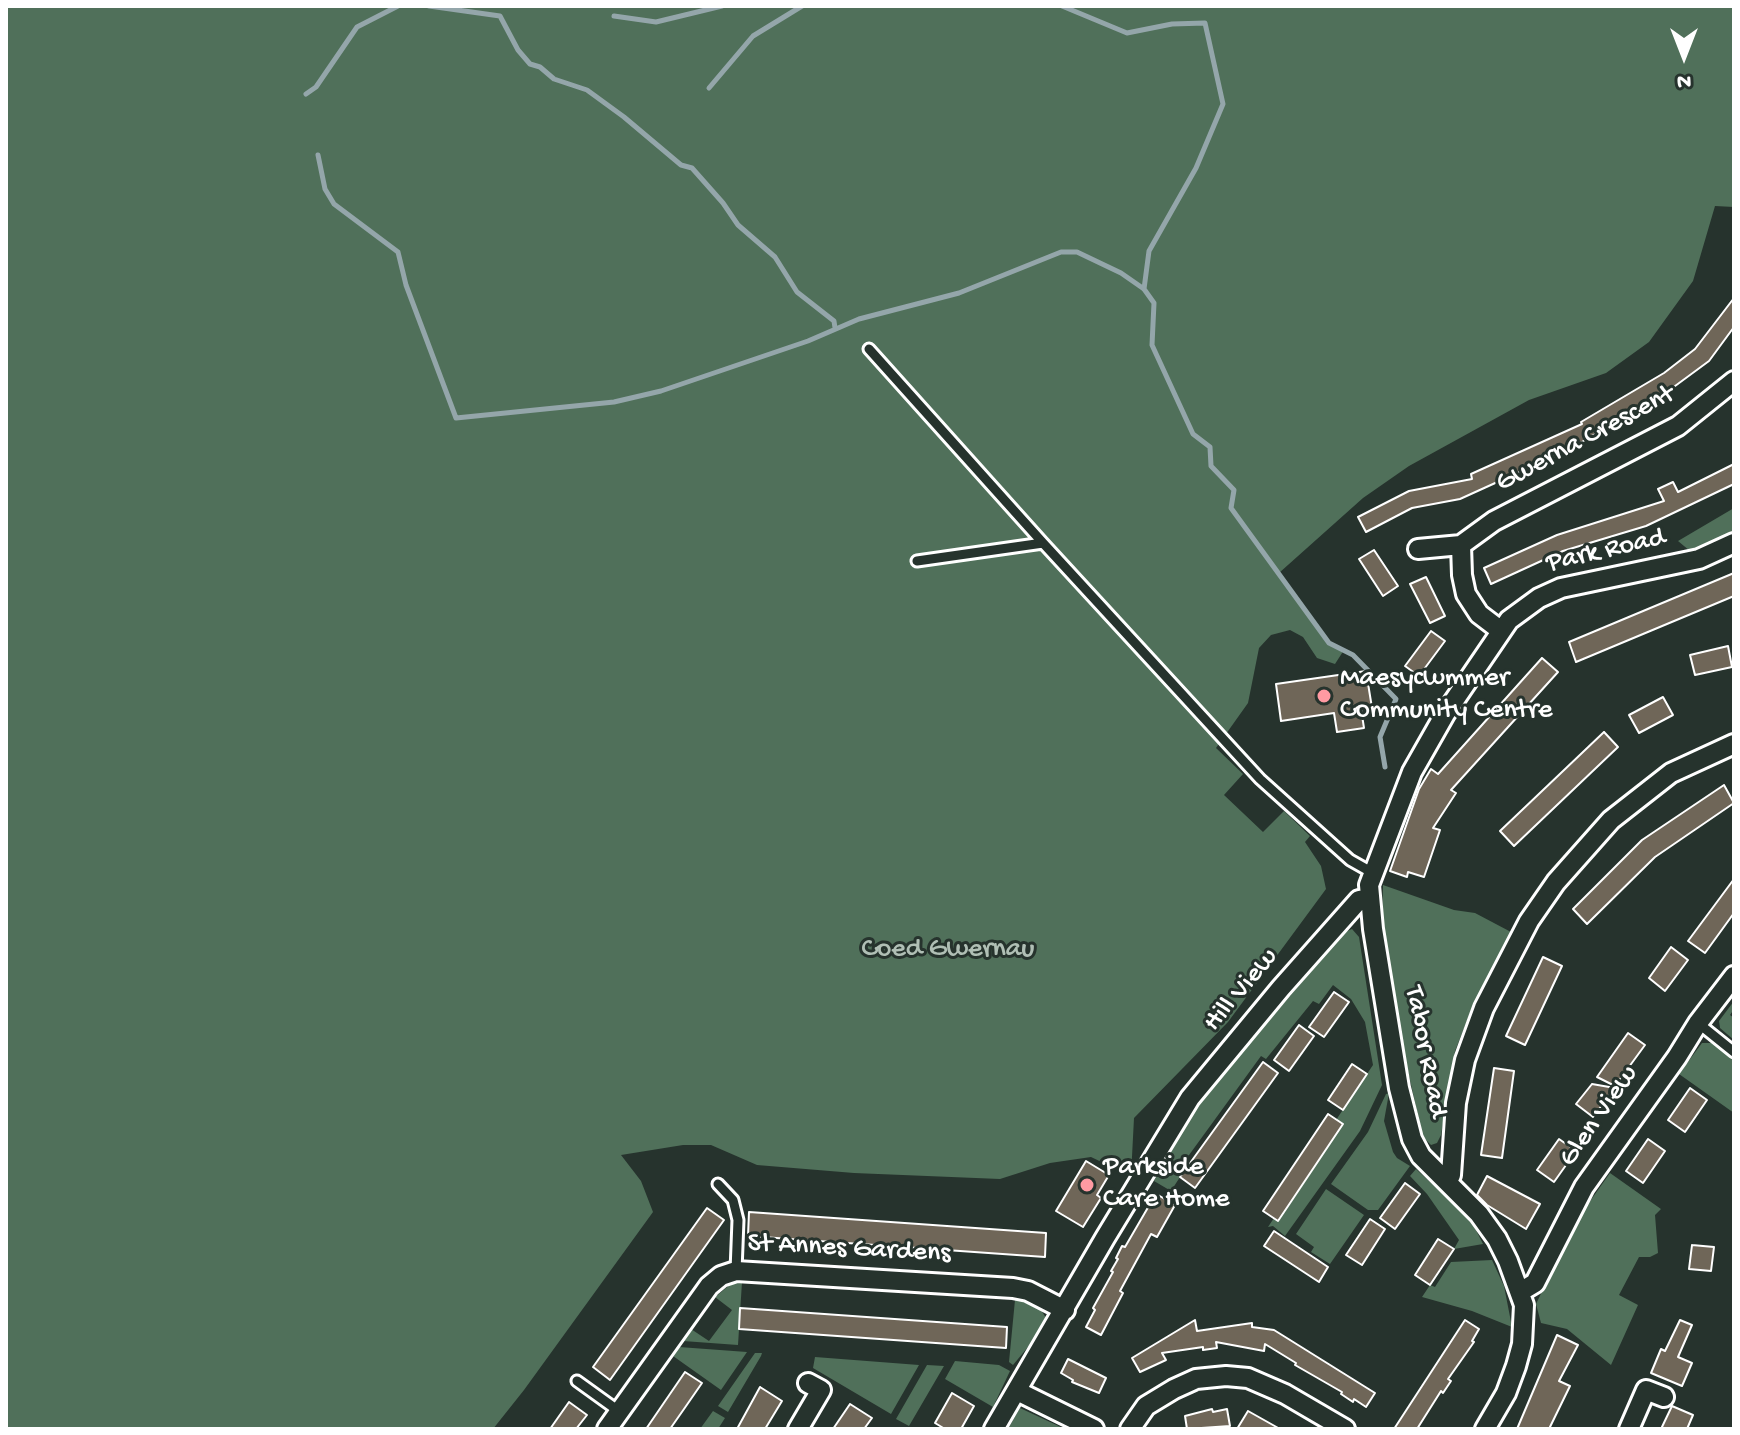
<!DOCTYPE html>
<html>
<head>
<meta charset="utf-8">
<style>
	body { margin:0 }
	#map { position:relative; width:1740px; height:1435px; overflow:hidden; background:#26332d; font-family:"Gochi Hand",sans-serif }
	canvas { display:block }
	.frame { position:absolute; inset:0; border:8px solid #fff; pointer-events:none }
	.north { position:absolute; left:1644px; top:16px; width:80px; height:80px; -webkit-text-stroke:6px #26332d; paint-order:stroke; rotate:180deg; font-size:22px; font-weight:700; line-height:32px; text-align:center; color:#fff }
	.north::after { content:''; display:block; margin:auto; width:28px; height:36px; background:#fff; clip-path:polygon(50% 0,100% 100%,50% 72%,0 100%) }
</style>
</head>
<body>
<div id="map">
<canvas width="1740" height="1435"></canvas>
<div class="frame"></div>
<div class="north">N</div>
</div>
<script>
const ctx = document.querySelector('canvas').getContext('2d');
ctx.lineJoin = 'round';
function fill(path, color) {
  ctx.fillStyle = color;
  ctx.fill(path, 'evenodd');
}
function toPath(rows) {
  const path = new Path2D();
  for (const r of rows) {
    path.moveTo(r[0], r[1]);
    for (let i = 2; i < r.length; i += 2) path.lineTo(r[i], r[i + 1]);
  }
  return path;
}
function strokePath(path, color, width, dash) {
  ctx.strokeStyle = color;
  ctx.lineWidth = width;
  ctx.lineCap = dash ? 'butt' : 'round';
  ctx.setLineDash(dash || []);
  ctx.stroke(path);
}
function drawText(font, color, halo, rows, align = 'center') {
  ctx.font = font + ' "Gochi Hand",sans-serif';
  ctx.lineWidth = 6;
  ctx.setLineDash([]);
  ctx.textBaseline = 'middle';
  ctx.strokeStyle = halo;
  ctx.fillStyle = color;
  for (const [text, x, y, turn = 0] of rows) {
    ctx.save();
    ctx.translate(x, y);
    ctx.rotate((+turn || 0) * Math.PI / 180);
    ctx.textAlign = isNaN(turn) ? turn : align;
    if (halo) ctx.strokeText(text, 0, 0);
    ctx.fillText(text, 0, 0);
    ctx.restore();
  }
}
fill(toPath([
	[6,6,1734,6,1734,207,1715,206,1693,281,1649,342,1606,373,1529,400,1409,466,1363,498,1279,573,1329,643,1344,650,1335,664,1317,658,1303,637,1290,630,1271,635,1259,648,1248,703,1216,748,1243,774,1224,795,1263,832,1284,811,1310,836,1305,842,1321,866,1326,889,1228,1022,1134,1118,1131,1176,1091,1157,1050,1163,1000,1179,854,1173,757,1165,711,1145,683,1145,621,1155,641,1181,653,1212,524,1390,493,1429,6,1429],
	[1734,508,1734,535,1695,552,1690,551,1678,541],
	[1383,885,1454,910,1475,913,1511,932,1474,1003,1455,1051,1441,1135,1437,1143,1431,1145,1423,1137,1407,1067,1382,920],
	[1352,929,1359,937,1382,1085,1360,1131,1285,1236,1273,1226,1268,1227,1274,1218,1279,1221,1337,1133,1343,1124,1336,1120,1373,1065,1365,1022,1351,999,1333,985,1319,1004,1313,1001,1266,1059,1261,1056,1176,1173,1180,1177,1171,1191,1154,1181,1182,1127,1216,1082,1345,932],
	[1734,1001,1734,1009,1730,1015,1734,1018,1734,1040,1720,1028,1719,1021],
	[1702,1043,1712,1043,1734,1059,1734,1113,1679,1074],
	[1389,1093,1384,1121,1393,1152,1397,1158,1410,1166,1378,1210,1368,1210,1331,1184,1368,1132,1386,1094],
	[1416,1169,1459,1209,1474,1226,1483,1244,1454,1249,1459,1240,1427,1194,1410,1176],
	[1610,1173,1661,1209,1655,1215,1658,1253,1650,1257,1639,1257,1619,1295,1638,1305,1611,1365,1567,1329,1541,1323,1536,1304,1576,1221],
	[1326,1189,1364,1215,1330,1264,1311,1252,1314,1247,1296,1234],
	[1492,1260,1504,1286,1512,1327,1472,1311,1422,1297,1430,1285,1435,1287,1451,1262],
	[742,1282,738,1345,683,1341,691,1329,709,1341,732,1310,715,1297,731,1284],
	[1015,1300,1027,1300,1038,1305,1046,1318,1042,1330,1013,1365,1009,1362],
	[679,1347,747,1352,721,1390,673,1356],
	[755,1353,762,1353,761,1356,728,1412,718,1406],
	[815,1357,919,1365,891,1414,813,1368],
	[955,1361,999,1365,1010,1371,993,1407,945,1379],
	[927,1365,944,1366,909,1426,896,1419],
	[1020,1408,1065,1429,1008,1429],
	[713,1411,725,1418,718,1429,700,1429]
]), '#50705a');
strokePath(toPath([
	[429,6,500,16,518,50,530,64,540,67,554,79,587,90,624,117,681,165,692,168,723,203,738,225,775,257,797,292,834,321,835,328],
	[1062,6,1127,33,1172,24,1205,23,1223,104,1196,168,1149,251,1144,289],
	[614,16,656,22,722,6],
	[709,88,753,36,802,6],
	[306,94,316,87,357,27,398,6],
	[318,155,325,189,334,204,398,252,406,285,456,418,614,402,661,391,808,341,859,319,959,293,1061,252,1077,252,1121,273,1144,289,1154,303,1152,345,1193,434,1210,447,1211,466,1234,490,1231,508,1329,643,1353,655,1396,699,1380,737,1385,767]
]), '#94a6aa', 5);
const building = toPath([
	[1734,298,1734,327,1709,361,1671,389,1570,449,1460,499,1412,508,1366,532,1358,517,1409,491,1472,479,1471,474,1582,424,1581,422,1664,373,1695,349,1734,298],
	[1734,464,1734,484,1646,526,1563,551,1491,584,1484,568,1557,535,1664,501,1658,489,1673,482,1678,492,1734,464],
	[1374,550,1398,586,1383,596,1359,559,1374,550],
	[1734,573,1734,596,1576,662,1569,642,1734,573],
	[1426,577,1445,616,1430,623,1410,584,1426,577],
	[1431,631,1445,641,1419,676,1405,666,1431,631],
	[1728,646,1732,667,1695,675,1690,655,1728,646],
	[1542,658,1558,672,1451,790,1456,793,1433,828,1440,830,1424,877,1408,872,1407,877,1390,871,1419,789,1431,769,1438,774,1542,658],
	[1366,671,1372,708,1361,709,1364,728,1337,732,1334,713,1281,721,1276,684,1366,671],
	[1663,697,1673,715,1639,733,1629,715,1663,697],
	[1604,732,1618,747,1514,846,1500,831,1604,732],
	[1724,785,1734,803,1655,857,1587,924,1573,909,1642,840,1724,785],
	[1734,879,1734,913,1705,953,1688,941,1734,879],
	[1671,947,1688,960,1665,991,1649,978,1671,947],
	[1543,957,1562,966,1525,1045,1506,1036,1543,957],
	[1334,992,1349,1002,1324,1037,1309,1027,1334,992],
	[1299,1025,1314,1036,1289,1071,1274,1060,1299,1025],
	[1628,1033,1645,1045,1615,1086,1597,1077,1628,1033],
	[1263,1062,1278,1073,1195,1188,1180,1177,1263,1062],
	[1352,1064,1367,1074,1343,1110,1328,1100,1352,1064],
	[1494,1068,1514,1071,1502,1158,1481,1155,1494,1068],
	[1592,1084,1615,1088,1593,1117,1576,1104,1592,1084],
	[1690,1088,1707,1100,1685,1132,1668,1120,1690,1088],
	[1328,1114,1343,1124,1278,1221,1263,1211,1328,1114],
	[1559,1139,1576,1151,1554,1182,1537,1170,1559,1139],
	[1648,1139,1665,1151,1643,1183,1626,1171,1648,1139],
	[1086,1161,1109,1175,1097,1195,1101,1198,1083,1227,1056,1211,1086,1161],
	[1487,1176,1540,1204,1526,1229,1487,1205,1477,1195,1487,1176],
	[1405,1183,1420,1194,1395,1229,1380,1218,1405,1183],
	[1158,1195,1175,1205,1157,1237,1151,1234,1120,1291,1123,1293,1101,1335,1086,1327,1095,1310,1093,1308,1113,1272,1111,1271,1118,1259,1116,1258,1122,1246,1125,1247,1150,1204,1152,1205,1158,1195],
	[707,1208,724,1220,610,1380,593,1367,707,1208],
	[749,1212,1046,1233,1045,1257,748,1236,749,1212],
	[1370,1219,1385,1229,1362,1265,1346,1255,1370,1219],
	[1274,1231,1328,1267,1319,1282,1264,1246,1274,1231],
	[1438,1239,1454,1249,1430,1285,1415,1275,1438,1239],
	[1692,1245,1714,1247,1711,1271,1689,1269,1692,1245],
	[740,1308,1007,1327,1006,1348,739,1329,740,1308],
	[1195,1320,1197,1331,1252,1323,1252,1327,1274,1330,1375,1393,1366,1407,1354,1399,1353,1402,1341,1394,1342,1392,1295,1365,1296,1363,1265,1344,1264,1351,1216,1342,1217,1348,1203,1350,1203,1347,1162,1353,1166,1360,1140,1372,1132,1358,1195,1320],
	[1465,1320,1479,1329,1472,1341,1474,1342,1448,1379,1451,1381,1443,1393,1441,1391,1417,1429,1394,1429,1465,1320],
	[1680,1320,1692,1325,1678,1357,1692,1363,1682,1386,1651,1373,1661,1349,1665,1351,1680,1320],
	[1557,1335,1578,1345,1559,1381,1570,1386,1549,1429,1517,1429,1557,1335],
	[1068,1359,1106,1378,1099,1393,1072,1382,1073,1380,1061,1373,1068,1359],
	[685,1372,702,1383,684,1409,670,1429,646,1429,685,1372],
	[760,1387,782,1401,765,1429,737,1429,760,1387],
	[952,1393,974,1406,961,1429,945,1429,935,1423,952,1393],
	[569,1402,587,1415,576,1429,550,1429,569,1402],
	[850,1404,872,1418,864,1429,833,1429,850,1404],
	[1672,1406,1693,1415,1687,1429,1661,1429,1672,1406],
	[1212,1409,1213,1412,1227,1409,1230,1426,1187,1429,1185,1416,1212,1409],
	[1248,1411,1280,1429,1237,1429,1248,1411]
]);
fill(building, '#6f6658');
strokePath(building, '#fff', 2);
const service = toPath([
	[869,349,1043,543,1260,779,1350,860,1373,873],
	[917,561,1043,543],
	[1698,1023,1734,1052],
	[718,1184,733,1200,738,1220,736,1271],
	[577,1381,620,1412]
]);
const minor = toPath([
	[1418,549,1461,545],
	[1500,630,1479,614,1466,594,1462,575,1461,545,1494,521,1678,426,1734,381],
	[1448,1181,1451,1175,1456,1103,1465,1060,1484,1008,1529,921,1556,882,1611,820,1671,773,1734,744],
	[1520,1292,1535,1283,1584,1187,1677,1057,1698,1023,1734,976],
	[1017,1391,1094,1429],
	[607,1429,709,1286,721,1276,736,1271,1013,1288,1028,1291,1065,1310],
	[798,1429,821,1390,808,1383],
	[994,1429,1105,1238,1190,1098,1281,988,1359,900,1369,898],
	[1130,1429,1146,1406,1174,1389,1196,1379,1226,1376,1248,1378,1285,1394,1345,1429],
	[1485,1429,1506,1393,1516,1366,1522,1344,1524,1305,1508,1261,1497,1239,1479,1214,1421,1156,1412,1139,1399,1088,1373,929,1369,885,1412,772,1445,714,1509,620,1539,598,1561,588,1699,559,1734,543],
	[1629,1429,1646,1390,1664,1397]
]);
strokePath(service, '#fff', 15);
strokePath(minor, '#fff', 24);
strokePath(service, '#26332d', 9);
strokePath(minor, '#26332d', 18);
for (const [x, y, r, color] of [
	[1324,696,8,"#ff9aa2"],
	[1087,1185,8,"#ff9aa2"]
]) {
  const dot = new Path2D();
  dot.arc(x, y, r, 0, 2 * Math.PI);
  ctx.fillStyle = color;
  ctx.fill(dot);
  strokePath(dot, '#26332d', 3);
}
drawText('28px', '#fff', '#26332d', [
	["Gwerna Crescent",1586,440,-28],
	["Park Road",1606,552,-13],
	["Hill View",1242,991,-50],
	["Tabor Road",1424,1052,79],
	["Glen View",1600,1117,-55],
	["St Annes Gardens",849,1250,3]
]);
drawText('28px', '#fff', '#26332d', [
	["Maesycwmmer",1340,680],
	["Community Centre",1340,712],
	["Parkside",1103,1169],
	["Care Home",1103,1201]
], 'left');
drawText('28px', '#b0bfb5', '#26332d', [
	["Coed Gwernau",948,951]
]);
</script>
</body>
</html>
